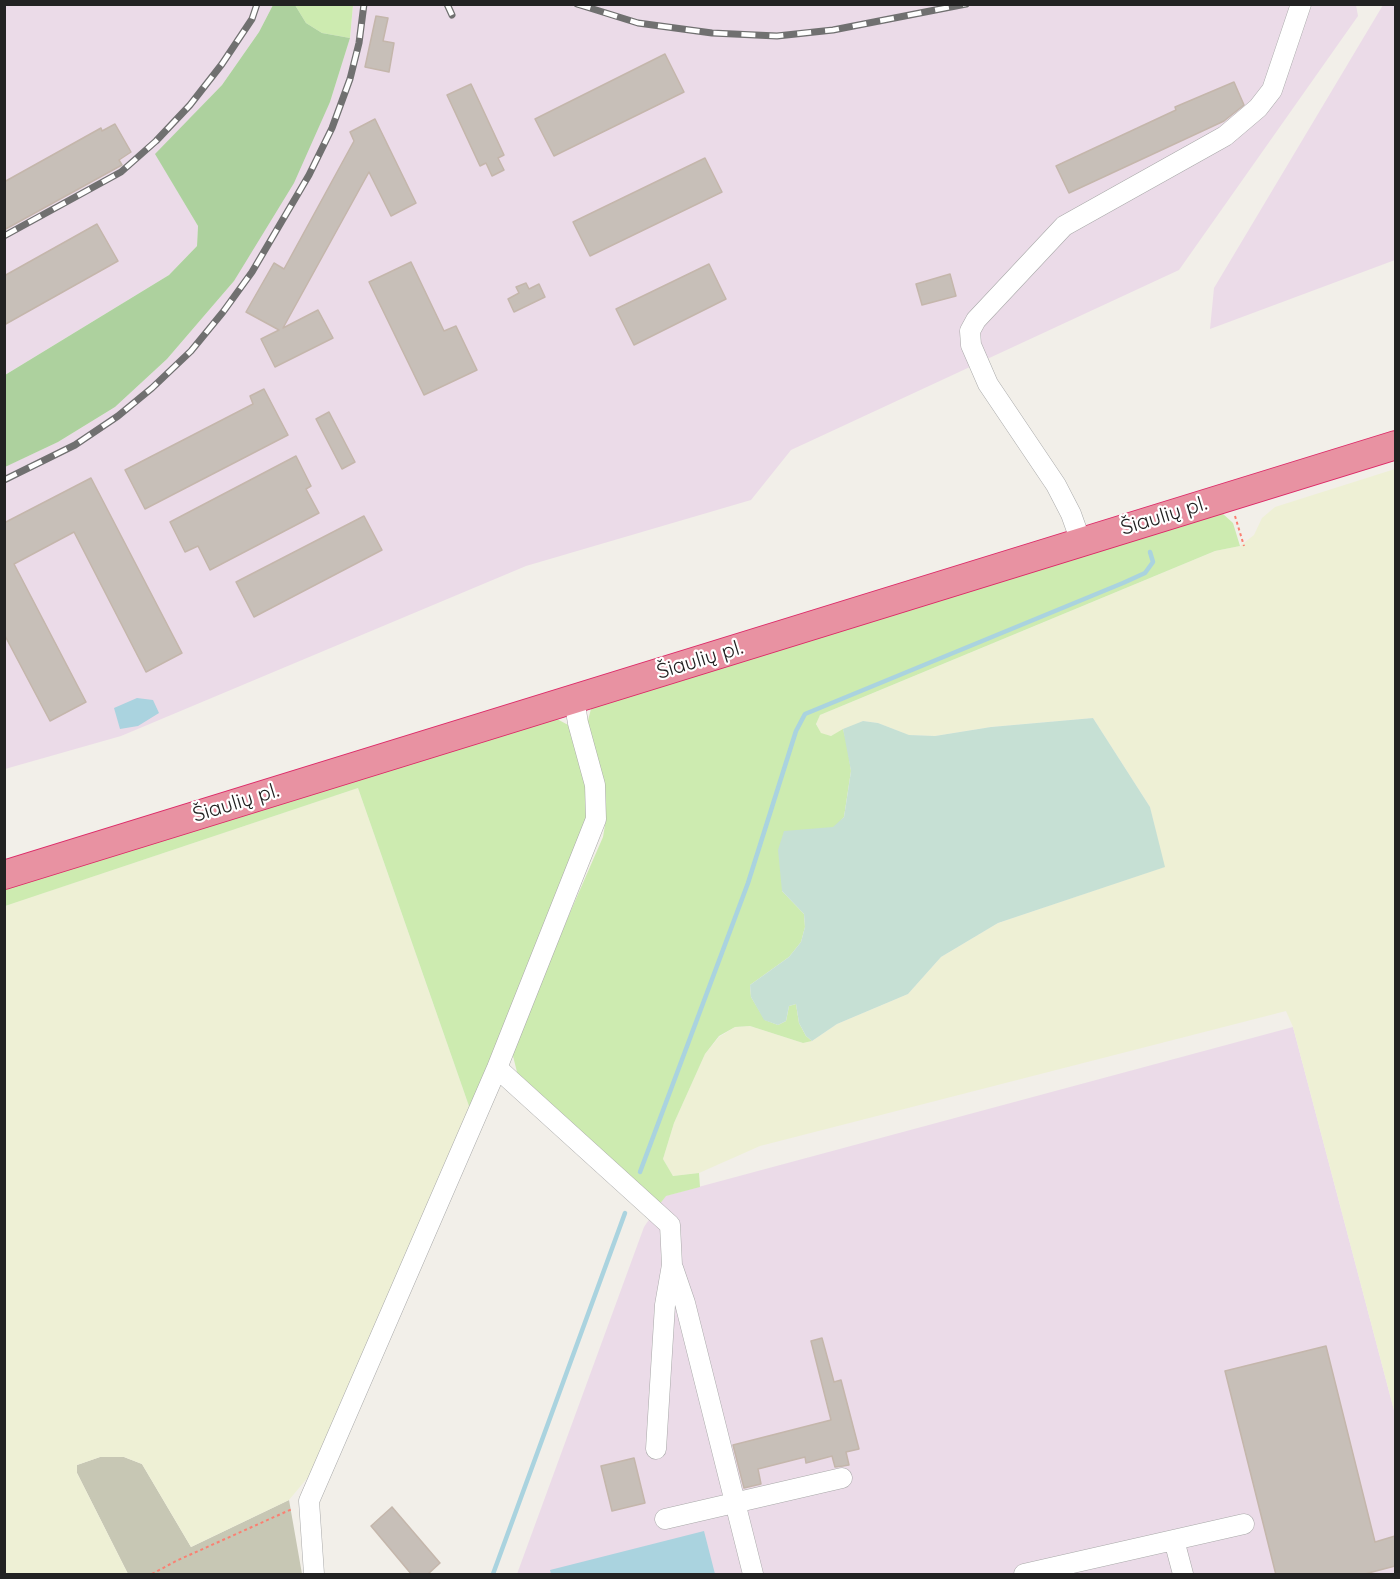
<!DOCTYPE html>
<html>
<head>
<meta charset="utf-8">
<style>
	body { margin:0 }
	#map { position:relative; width:1400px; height:1579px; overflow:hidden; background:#f2efe9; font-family:Quicksand,sans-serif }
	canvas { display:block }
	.frame { position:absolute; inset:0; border:6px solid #222; pointer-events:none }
</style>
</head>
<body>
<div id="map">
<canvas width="1400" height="1579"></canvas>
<div class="frame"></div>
</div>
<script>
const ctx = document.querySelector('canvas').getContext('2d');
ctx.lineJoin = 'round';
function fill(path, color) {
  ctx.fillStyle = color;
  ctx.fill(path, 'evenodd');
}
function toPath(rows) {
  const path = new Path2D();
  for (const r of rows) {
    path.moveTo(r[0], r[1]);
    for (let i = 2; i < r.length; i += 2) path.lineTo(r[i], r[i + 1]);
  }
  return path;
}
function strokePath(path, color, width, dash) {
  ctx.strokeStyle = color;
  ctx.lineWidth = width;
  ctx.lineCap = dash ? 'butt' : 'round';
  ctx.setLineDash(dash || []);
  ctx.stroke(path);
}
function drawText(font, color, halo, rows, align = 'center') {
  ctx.font = font + ' Quicksand,sans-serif';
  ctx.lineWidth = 4.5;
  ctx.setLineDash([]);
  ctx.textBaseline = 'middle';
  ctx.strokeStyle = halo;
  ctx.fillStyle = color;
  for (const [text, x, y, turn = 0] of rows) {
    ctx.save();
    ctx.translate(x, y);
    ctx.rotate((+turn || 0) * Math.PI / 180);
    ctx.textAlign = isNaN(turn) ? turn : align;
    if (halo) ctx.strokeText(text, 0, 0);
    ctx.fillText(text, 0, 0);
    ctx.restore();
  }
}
fill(toPath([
	[5,5,273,5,259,32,222,85,156,154,198,226,197,246,169,275,5,375],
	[353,5,1356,5,1358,16,1179,270,791,450,751,500,526,566,121,736,5,769,4,467,58,442,115,407,167,359,234,281,330,102,350,38],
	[1383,5,1396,5,1395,260,1210,329,1214,288],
	[1293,1027,1395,1414,1395,1574,517,1574,644,1227,665,1196]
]), '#ebdbe8');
fill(toPath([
	[100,1457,124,1457,142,1464,191,1547,289,1500,302,1574,128,1574,77,1473,77,1465]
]), '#c7c7b4');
fill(toPath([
	[1395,469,1395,1414,1293,1027,1286,1011,760,1146,699,1173,673,1176,663,1159,674,1123,705,1054,719,1037,735,1027,750,1026,803,1043,812,1041,837,1024,908,994,941,957,998,923,1164,867,1150,807,1093,718,991,727,935,736,908,735,878,723,863,721,831,736,821,734,816,723,820,715,1215,551,1240,546,1254,535,1262,518,1275,507],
	[358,788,470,1109,309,1476,289,1500,191,1547,142,1464,124,1457,100,1457,77,1465,77,1473,128,1574,5,1574,4,906]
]), '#eef0d5');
fill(toPath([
	[295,5,353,5,350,38,322,33,306,23],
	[1222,513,1233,523,1240,546,1215,551,820,715,816,724,821,733,831,736,843,729,847,744,851,771,844,817,782,891,804,914,805,927,801,942,789,957,750,985,751,997,765,1020,778,1025,786,1021,789,1006,796,1004,799,1023,806,1036,812,1041,803,1043,750,1026,735,1027,719,1036,705,1054,674,1123,663,1159,673,1176,699,1173,700,1187,666,1196,659,1205,518,1076,511,1048,603,837,606,819,603,784,587,724,591,709,600,703],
	[557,719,570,726,585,771,589,823,470,1109,358,788,5,906,4,886]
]), '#cdebb0');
fill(toPath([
	[273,5,295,5,306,23,322,33,350,38,330,102,294,183,234,281,167,359,115,407,58,442,5,467,5,375,169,275,197,246,198,226,155,154,222,85,259,32]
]), '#add19e');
fill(toPath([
	[1093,718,1150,807,1165,867,998,923,941,957,908,994,837,1024,812,1041,806,1036,799,1023,796,1004,789,1006,786,1021,778,1025,764,1020,751,997,750,985,789,957,801,942,805,927,804,914,782,891,778,850,784,831,833,827,844,817,851,771,843,729,863,721,878,723,909,735,935,736,991,727]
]), '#c6e0d4');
fill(toPath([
	[137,698,153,700,159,713,138,726,120,729,114,708],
	[704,1531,715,1574,551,1574,550,1570]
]), '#aad3df');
strokePath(toPath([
	[640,1172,748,883,796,731,805,714,1123,583,1145,573,1153,562,1150,552],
	[493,1574,625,1213]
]), '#aad3df', 4.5);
const building = toPath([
	[376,16,388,18,383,41,394,43,389,72,365,67,376,16],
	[665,54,684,92,554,156,535,119,665,54],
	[1234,82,1244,105,1224,121,1069,193,1056,166,1176,110,1175,107,1234,82],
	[471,84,504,155,498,158,504,170,492,176,486,163,480,166,447,95,471,84],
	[375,119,416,203,391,216,369,172,283,328,318,310,333,338,275,367,261,339,279,330,246,312,274,263,284,269,354,141,350,132,375,119],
	[115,124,131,152,119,160,122,165,4,230,4,182,101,128,102,131,115,124],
	[705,158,722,192,590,256,573,222,705,158],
	[97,224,118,261,4,325,4,276,97,224],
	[411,262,444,331,456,326,477,370,424,395,369,282,411,262],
	[709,264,726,299,634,345,616,309,709,264],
	[950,274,956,296,922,305,916,284,950,274],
	[526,283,529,289,539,284,545,297,514,312,508,299,519,293,516,287,526,283],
	[264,389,288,435,145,509,125,470,253,404,250,396,264,389],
	[329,412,355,462,342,469,316,419,329,412],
	[296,456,311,486,306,489,319,513,210,570,198,546,185,552,170,522,296,456],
	[91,478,182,653,146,672,74,532,14,564,86,702,50,721,4,634,4,523,91,478],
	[364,516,382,550,254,617,236,582,364,516],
	[822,1338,834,1382,841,1380,859,1449,846,1452,849,1465,843,1466,835,1467,832,1456,806,1463,805,1457,758,1469,761,1484,744,1488,733,1445,831,1420,811,1341,822,1338],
	[1326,1346,1375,1542,1395,1536,1395,1566,1361,1575,1276,1575,1225,1371,1326,1346],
	[634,1458,645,1503,612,1511,601,1466,634,1458],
	[392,1507,440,1563,427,1575,412,1575,371,1526,392,1507]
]);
fill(building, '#c7bfb8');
strokePath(building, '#c4b6ab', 1.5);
const minor = toPath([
	[1081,542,1071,514,1056,485,988,384,971,345,970,331,976,320,1064,226,1225,136,1258,108,1272,90,1301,4],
	[497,1068,670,1225,672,1265,665,1305,656,1449],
	[673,1268,685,1303,753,1574],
	[665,1519,842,1478],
	[1174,1540,1183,1574],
	[314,1574,309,1501,497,1068,596,819,595,785,578,723,574,699],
	[1024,1574,1244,1524]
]);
const highway = toPath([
	[4,875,1396,445]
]);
strokePath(minor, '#a9a9a9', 21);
strokePath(highway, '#dc2a67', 30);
strokePath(toPath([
	[1235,516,1244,546],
	[152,1574,176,1561,292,1509]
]), '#fa8072', 2, [3, 3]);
strokePath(minor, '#fff', 20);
strokePath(highway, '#e892a2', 28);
const rail = toPath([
	[447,4,452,15],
	[577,4,638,23,712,33,777,36,833,30,966,4],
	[4,236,121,172,156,141,190,105,222,64,252,19,257,4],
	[4,480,75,445,118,416,152,388,191,351,223,312,252,272,309,175,332,128,350,79,359,43,364,4]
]);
strokePath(rail, '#707070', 7);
strokePath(rail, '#fff', 4.5, [14]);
drawText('21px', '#222', '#fff', [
	["Šiaulių pl.",1164,516,-17],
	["Šiaulių pl.",700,660,-17],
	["Šiaulių pl.",236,803,-17]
]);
</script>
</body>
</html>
